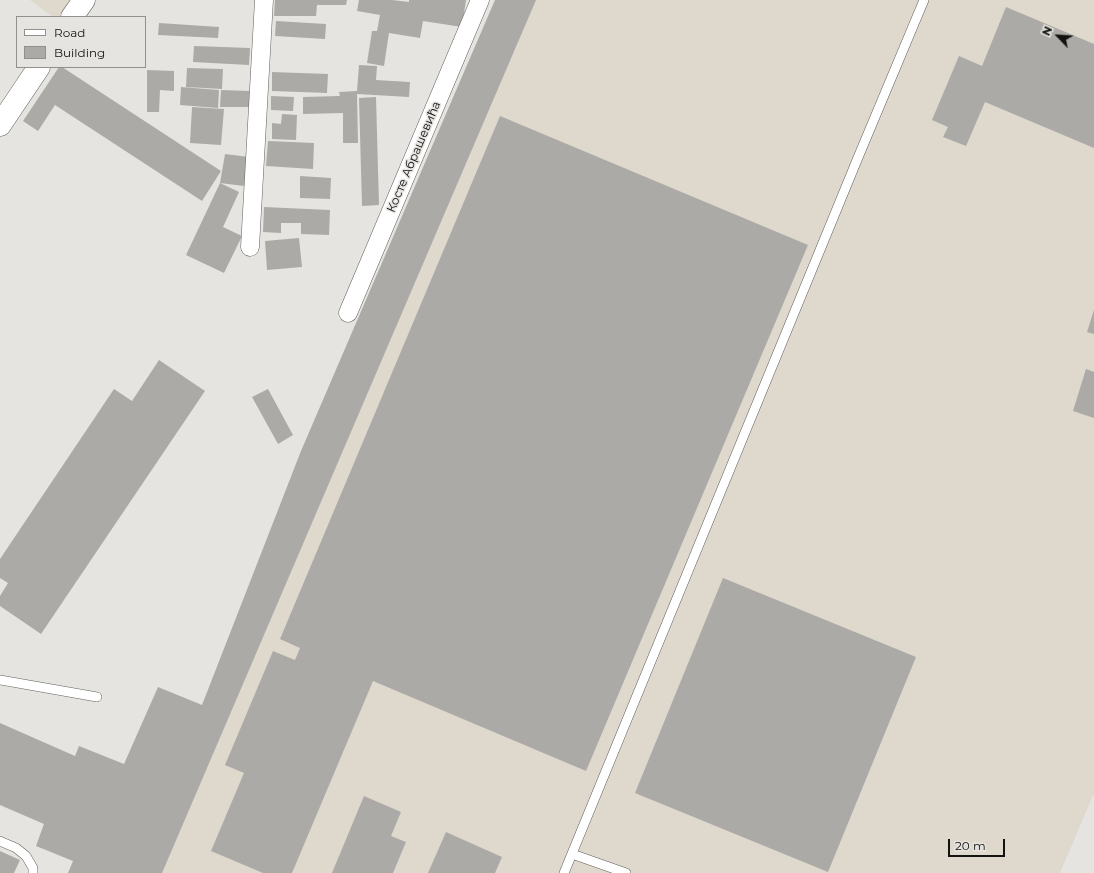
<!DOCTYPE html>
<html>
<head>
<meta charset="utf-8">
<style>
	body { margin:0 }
	#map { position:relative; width:1094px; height:873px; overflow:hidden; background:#e6e4e0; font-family:Montserrat,sans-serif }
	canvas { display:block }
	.legend { position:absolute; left:16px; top:16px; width:130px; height:52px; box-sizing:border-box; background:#e6e4e0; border:1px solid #91908d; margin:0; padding:5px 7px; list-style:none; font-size:12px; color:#121210 }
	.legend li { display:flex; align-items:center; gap:8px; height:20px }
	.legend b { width:20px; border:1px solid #91908d }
	.north { position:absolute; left:1038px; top:16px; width:40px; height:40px; -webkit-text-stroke:3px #e6e4e0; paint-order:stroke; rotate:295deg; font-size:11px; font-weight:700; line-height:16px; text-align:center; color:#121210 }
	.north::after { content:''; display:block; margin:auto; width:14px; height:18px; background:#121210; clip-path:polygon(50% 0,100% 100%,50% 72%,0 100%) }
	.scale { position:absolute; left:948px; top:839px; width:57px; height:18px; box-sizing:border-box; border:2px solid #121210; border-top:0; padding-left:5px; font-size:12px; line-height:14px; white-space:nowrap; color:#121210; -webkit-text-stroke:3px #e6e4e0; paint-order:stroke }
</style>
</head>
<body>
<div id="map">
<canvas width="1094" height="873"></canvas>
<ul class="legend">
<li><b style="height:5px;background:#fff"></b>Road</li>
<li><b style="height:11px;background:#acaaa7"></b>Building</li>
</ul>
<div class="north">N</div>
<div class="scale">20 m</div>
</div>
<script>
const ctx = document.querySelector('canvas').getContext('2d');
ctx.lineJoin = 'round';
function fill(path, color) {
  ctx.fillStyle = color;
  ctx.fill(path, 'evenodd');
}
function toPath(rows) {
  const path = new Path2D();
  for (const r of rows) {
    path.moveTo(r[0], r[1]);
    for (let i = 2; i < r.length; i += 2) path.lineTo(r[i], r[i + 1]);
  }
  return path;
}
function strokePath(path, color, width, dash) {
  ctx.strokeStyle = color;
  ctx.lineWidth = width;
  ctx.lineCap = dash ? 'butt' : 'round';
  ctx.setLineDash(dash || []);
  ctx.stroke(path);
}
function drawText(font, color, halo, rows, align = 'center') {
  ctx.font = font + ' Montserrat,sans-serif';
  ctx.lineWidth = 3;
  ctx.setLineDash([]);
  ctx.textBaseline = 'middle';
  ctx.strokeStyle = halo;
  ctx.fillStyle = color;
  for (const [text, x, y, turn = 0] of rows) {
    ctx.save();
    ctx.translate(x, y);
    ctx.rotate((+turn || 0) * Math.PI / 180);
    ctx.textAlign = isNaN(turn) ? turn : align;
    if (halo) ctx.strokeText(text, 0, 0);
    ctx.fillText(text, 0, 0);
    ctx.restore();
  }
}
fill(toPath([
	[30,0,92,0,80,17,53,17],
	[495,0,1094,0,1094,793,1060,873,129,873,216,672,301,451]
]), '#ded8cd');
fill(toPath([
	[275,0,347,0,346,5,317,5,316,16,274,16],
	[359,0,392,0,409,2,409,0,466,0,462,27,423,21,420,38,389,33,384,66,367,63,372,31,377,31,380,15,357,11],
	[495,0,536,0,162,873,68,873,73,861,36,846,44,824,0,805,0,723,75,756,79,746,124,764,158,687,202,705,301,451],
	[1006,7,1094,44,1094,148,985,102,966,146,943,137,948,127,932,120,959,56,982,66],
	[276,21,326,24,325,39,275,36],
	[159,23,219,27,218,38,158,35],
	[194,46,250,48,249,65,193,62],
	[359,65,377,66,376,80,410,82,409,97,357,94,358,143,343,143,343,113,303,114,303,97,340,96,339,92,357,91],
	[59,67,62,67,221,171,202,201,55,105,38,131,23,121],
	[187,68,223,69,222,89,186,87],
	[147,70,174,71,174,91,160,90,159,112,147,112],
	[272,72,328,74,327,93,272,91],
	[181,87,219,90,218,108,180,105],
	[221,90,249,91,249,107,220,107],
	[271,96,294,97,293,111,271,110],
	[376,97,379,205,362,206,359,98],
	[192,107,224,109,221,145,190,143],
	[282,114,297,115,296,140,272,139,272,123,281,124],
	[500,116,808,245,586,771,373,681,292,873,263,873,211,851,244,773,225,765,273,651,295,660,300,648,280,639],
	[268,141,314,143,313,169,266,166],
	[225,154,249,157,244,186,220,183],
	[300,176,331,178,330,199,300,198],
	[220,183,239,192,223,227,242,236,224,273,186,255],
	[264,207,330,210,329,235,301,234,301,223,281,223,281,233,263,232],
	[299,238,302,267,267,270,265,241],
	[1094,310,1094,334,1087,332],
	[159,360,205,391,41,634,0,606,0,596,8,583,0,578,0,559,114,389,132,401],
	[1086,369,1094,372,1094,418,1073,411],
	[268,389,293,435,278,444,252,397],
	[723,578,916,657,828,872,635,793],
	[364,796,401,812,391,836,406,842,393,873,332,873],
	[446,832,502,857,495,873,428,873],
	[0,851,20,860,14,873,0,873]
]), '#acaaa7');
const service = toPath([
	[0,680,97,697],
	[0,841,16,848,26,856,33,868,33,873],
	[572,854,626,873],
	[564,873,857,160,924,0]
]);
const minor = toPath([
	[250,247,264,0],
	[348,313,480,0]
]);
const tertiary = toPath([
	[72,17,84,0],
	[0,125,39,67]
]);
strokePath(service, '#615f5c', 10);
strokePath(minor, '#615f5c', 19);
strokePath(tertiary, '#615f5c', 23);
strokePath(service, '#fff', 9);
strokePath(minor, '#fff', 18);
strokePath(tertiary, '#fff', 22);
drawText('12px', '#121210', '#e6e4e0', [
	["Косте Абрашевића",414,157,-67]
]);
</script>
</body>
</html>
